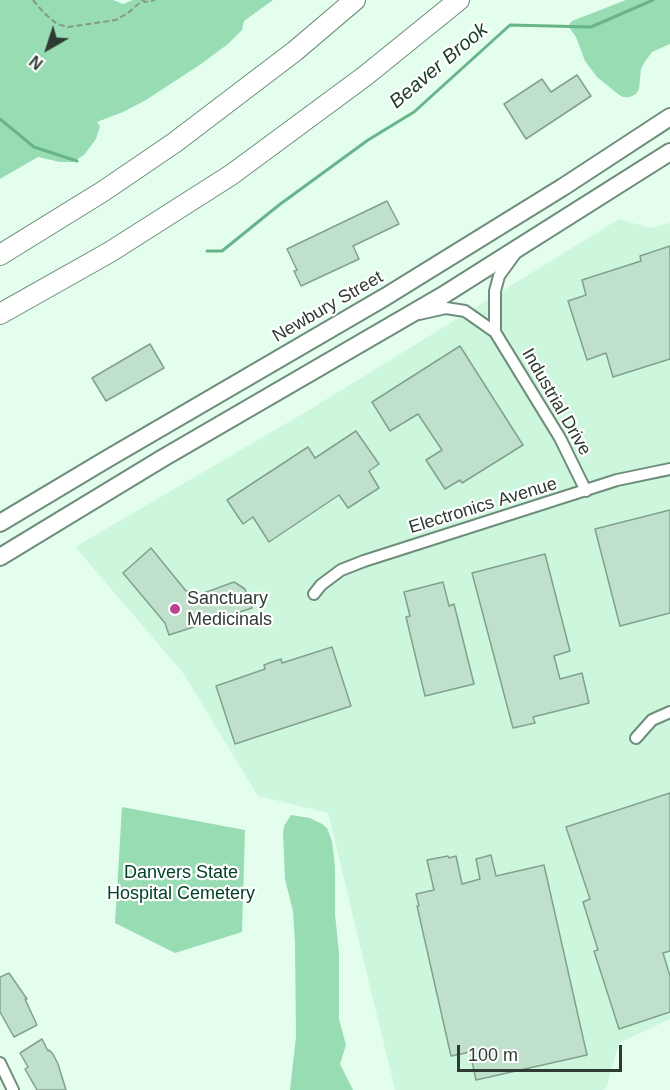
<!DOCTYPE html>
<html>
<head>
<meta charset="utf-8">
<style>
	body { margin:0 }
	#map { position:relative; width:670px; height:1090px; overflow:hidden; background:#e3feed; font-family:Helvetica,sans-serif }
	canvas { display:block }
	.north { position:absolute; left:18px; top:18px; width:60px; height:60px; -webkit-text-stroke:4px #fff; paint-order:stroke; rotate:219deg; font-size:16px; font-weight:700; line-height:24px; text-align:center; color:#2e3b33 }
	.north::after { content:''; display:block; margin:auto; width:21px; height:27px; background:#2e3b33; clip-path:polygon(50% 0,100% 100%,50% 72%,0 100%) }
	.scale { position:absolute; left:457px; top:1045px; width:165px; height:27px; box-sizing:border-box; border:3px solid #2e3b33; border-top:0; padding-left:8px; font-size:18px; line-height:21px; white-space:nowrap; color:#2e3b33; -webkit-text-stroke:4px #fff; paint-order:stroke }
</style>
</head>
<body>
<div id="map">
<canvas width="670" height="1090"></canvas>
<div class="north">N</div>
<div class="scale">100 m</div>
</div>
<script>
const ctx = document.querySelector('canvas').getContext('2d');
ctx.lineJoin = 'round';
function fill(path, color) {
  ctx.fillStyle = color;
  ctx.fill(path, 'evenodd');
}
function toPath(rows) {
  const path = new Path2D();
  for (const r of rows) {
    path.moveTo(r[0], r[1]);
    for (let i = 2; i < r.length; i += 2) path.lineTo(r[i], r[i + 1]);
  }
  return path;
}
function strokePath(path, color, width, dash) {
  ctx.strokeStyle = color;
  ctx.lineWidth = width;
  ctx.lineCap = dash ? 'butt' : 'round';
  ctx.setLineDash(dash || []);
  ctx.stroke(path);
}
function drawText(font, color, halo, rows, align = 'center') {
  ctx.font = font + ' Helvetica,sans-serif';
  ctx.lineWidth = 4.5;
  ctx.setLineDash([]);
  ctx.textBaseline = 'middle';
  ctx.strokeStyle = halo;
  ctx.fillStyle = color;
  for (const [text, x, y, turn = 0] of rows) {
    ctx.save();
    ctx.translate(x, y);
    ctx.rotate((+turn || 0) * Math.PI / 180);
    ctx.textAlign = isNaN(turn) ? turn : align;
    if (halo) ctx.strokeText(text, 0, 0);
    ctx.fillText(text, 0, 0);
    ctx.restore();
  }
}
fill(toPath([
	[619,219,650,228,670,223,670,1019,619,1043,606,1089,602,1090,395,1090,328,813,258,796,183,673,75,547,309,410]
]), '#cdf7dd');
fill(toPath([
	[0,0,113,0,123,4,133,0,273,0,244,21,242,30,228,44,201,64,146,100,123,112,97,122,100,126,96,139,84,155,73,162,60,162,38,157,0,179],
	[626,0,670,0,670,44,652,52,644,63,641,69,639,89,636,94,630,97,623,97,618,94,597,77,585,61,576,37,568,26,572,21],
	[122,807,245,830,242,932,175,953,115,923],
	[291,815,310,818,322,824,327,828,332,841,335,867,335,914,339,953,339,1019,346,1045,340,1064,353,1090,290,1090,296,1037,295,944,293,911,285,879,283,833,284,826]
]), '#98dcb3');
strokePath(toPath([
	[0,119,34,147,77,161],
	[207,251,222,251,279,205,368,140,414,112,510,25,591,27,653,0]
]), '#67b588', 3);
const building = toPath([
	[577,75,591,96,526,139,504,104,542,79,551,92,577,75],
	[387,201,399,224,353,246,359,259,301,286,294,271,297,270,287,249,387,201],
	[670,246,670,359,613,377,606,353,587,360,568,301,586,295,582,280,641,261,640,256,670,246],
	[150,344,164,368,106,401,92,378,150,344],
	[460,346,523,445,462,483,460,480,445,489,426,460,442,450,418,414,390,431,372,402,460,346],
	[356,431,379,464,369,471,379,488,348,508,339,495,269,542,253,517,243,524,227,500,308,447,315,458,356,431],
	[670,510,670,613,620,626,595,529,670,510],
	[151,548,186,591,193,590,201,594,234,582,245,589,252,608,169,635,165,623,123,573,151,548],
	[545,554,570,651,554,656,560,679,582,673,589,703,533,717,535,723,513,728,472,573,545,554],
	[443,582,449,606,454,604,474,684,425,696,406,617,410,616,404,592,443,582],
	[332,647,351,706,235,744,216,686,265,669,264,665,269,663,281,659,282,663,332,647],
	[670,793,670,951,663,953,670,976,670,1012,619,1029,594,951,598,950,583,902,590,899,566,827,670,793],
	[491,855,496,876,544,865,587,1055,476,1080,470,1052,451,1056,417,906,419,906,416,894,434,890,427,860,448,856,449,858,456,856,462,884,480,879,476,859,491,855],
	[9,973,27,999,25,999,37,1025,14,1037,0,1012,0,977,9,973],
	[42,1039,48,1051,49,1050,53,1054,58,1064,66,1090,37,1090,25,1069,28,1067,20,1053,42,1039]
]);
fill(building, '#bfe1cc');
strokePath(building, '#81a18d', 1.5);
const minor = toPath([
	[419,314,446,308,465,311,495,332,560,438,586,491],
	[495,332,495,291,499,276,515,254],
	[314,594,321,585,341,570,364,561,617,480,670,469],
	[636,738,652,720,670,712],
	[0,1063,13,1090]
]);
const primary = toPath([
	[0,523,107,459,385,297,563,187,670,117],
	[0,557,163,458,442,296,670,152]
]);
const motorway = toPath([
	[0,255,102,192,174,143,295,51,355,0],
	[0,314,110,252,231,175,365,76,459,0]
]);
strokePath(minor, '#6e8d7a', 14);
strokePath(primary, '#6e8d7a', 20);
strokePath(motorway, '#6e8d7a', 22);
strokePath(toPath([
	[33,0,44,13,57,24,68,27,116,20,128,13,143,0],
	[143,0,145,2,155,0]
]), '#85998c', 2, [6, 3]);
strokePath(minor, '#fff', 10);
strokePath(primary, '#fff', 16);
strokePath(motorway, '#fff', 20);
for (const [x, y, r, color] of [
	[175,609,6,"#be4394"]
]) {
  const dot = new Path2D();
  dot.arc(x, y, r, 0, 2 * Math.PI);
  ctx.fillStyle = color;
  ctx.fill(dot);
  strokePath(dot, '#fff', 2);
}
drawText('18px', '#2e3b33', '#fff', [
	["Newbury Street",328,307,-30],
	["Industrial Drive",556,402,60],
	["Electronics Avenue",483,506,-17]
]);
drawText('18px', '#2e3b33', '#fff', [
	["Sanctuary",187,599],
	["Medicinals",187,620]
], 'left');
drawText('18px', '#004226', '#fff', [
	["Danvers State",181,873],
	["Hospital Cemetery",181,894]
]);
drawText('italic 20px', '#193c29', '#fff', [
	["Beaver Brook",439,66,-40]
]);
</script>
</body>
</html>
